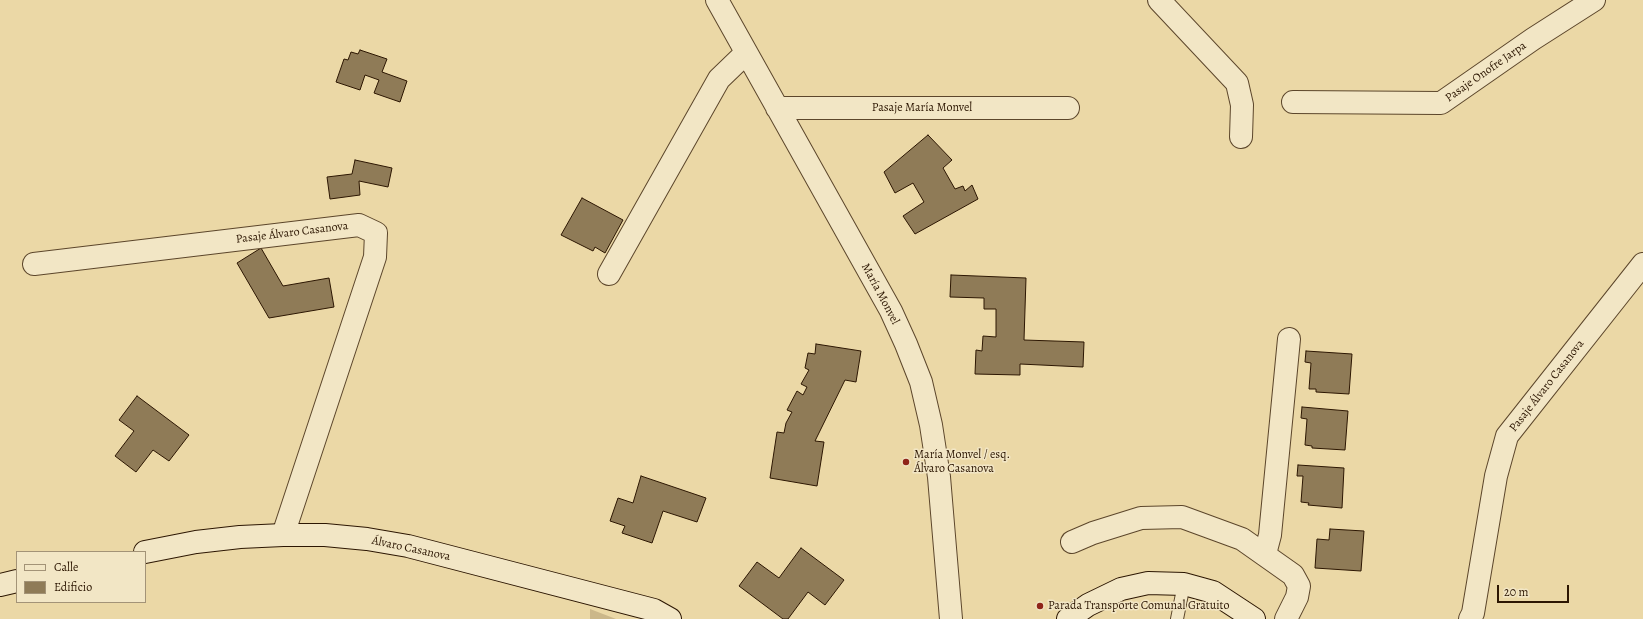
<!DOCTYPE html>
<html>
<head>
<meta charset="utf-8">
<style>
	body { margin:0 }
	#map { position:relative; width:1643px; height:619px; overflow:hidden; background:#ebd8a6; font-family:Alegreya,serif }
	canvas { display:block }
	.legend { position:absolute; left:16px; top:551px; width:130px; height:52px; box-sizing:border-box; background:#f2e6c5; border:1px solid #a39377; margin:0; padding:5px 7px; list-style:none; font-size:12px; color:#2c1602 }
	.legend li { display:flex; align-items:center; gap:8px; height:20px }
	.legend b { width:20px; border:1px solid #a39377 }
	.scale { position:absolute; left:1497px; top:585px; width:72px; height:18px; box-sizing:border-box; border:2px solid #2c1602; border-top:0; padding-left:5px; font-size:12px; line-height:14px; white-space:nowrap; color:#2c1602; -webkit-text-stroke:3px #f2e6c5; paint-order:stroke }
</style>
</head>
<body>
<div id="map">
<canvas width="1643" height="619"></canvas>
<ul class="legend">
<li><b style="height:5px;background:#f2e6c5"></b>Calle</li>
<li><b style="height:11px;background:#8f7b57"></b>Edificio</li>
</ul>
<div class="scale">20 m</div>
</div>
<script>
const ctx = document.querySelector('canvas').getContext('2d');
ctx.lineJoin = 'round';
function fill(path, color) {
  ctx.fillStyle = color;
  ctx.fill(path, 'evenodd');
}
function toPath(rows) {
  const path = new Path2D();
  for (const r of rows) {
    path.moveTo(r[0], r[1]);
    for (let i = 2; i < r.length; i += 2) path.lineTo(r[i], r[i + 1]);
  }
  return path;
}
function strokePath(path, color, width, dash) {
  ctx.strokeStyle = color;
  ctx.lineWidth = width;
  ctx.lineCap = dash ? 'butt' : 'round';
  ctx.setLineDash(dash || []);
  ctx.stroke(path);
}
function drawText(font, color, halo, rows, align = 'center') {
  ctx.font = font + ' Alegreya,serif';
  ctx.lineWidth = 3;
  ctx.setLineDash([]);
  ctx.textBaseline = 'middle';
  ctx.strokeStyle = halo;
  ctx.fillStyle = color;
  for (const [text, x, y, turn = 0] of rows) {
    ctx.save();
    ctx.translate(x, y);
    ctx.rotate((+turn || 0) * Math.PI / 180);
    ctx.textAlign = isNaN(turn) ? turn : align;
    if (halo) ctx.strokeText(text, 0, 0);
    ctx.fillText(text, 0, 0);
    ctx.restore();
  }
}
fill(toPath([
	[590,609,616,619,590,619]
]), '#cbb78a');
const building = toPath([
	[360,50,387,59,382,72,407,81,400,102,374,93,379,80,365,75,360,90,336,82,344,59,348,60,351,52,358,54,360,50],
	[928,135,952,160,943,168,955,189,963,186,965,191,972,185,978,199,915,234,903,216,924,202,913,183,895,193,884,172,928,135],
	[355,160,392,168,388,187,359,181,360,195,330,199,327,177,352,174,355,160],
	[582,198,623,220,605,253,595,247,593,251,561,235,582,198],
	[261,248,283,286,329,278,334,307,269,318,237,263,261,248],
	[951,275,1026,278,1024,340,1084,342,1083,367,1020,364,1020,375,975,374,976,350,982,351,983,336,996,337,996,309,984,309,984,298,950,297,951,275],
	[816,344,861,351,856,382,845,380,815,441,824,442,817,486,770,478,777,432,784,433,786,423,792,412,787,410,797,391,803,395,807,387,801,384,809,370,805,368,808,353,815,354,816,344],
	[1306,351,1352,354,1349,394,1316,392,1316,389,1309,389,1311,363,1305,362,1306,351],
	[137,396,189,435,169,461,153,450,136,472,115,456,134,431,119,420,137,396],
	[1302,407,1348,411,1345,450,1312,448,1312,446,1305,445,1307,419,1301,418,1302,407],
	[1298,465,1344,468,1342,508,1308,505,1309,503,1301,502,1303,476,1297,476,1298,465],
	[641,476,706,498,697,522,663,511,652,543,622,533,625,526,610,521,618,498,633,503,641,476],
	[1330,529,1364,531,1361,571,1315,568,1317,539,1329,540,1330,529],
	[801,548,844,580,825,605,808,592,788,619,783,619,739,586,757,562,779,578,801,548]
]);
fill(building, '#8f7b57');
strokePath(building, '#2c1602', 1);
const lane = toPath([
	[1177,619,1184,584]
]);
const street = toPath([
	[717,0,891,311,906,344,921,382,931,425,939,477,951,619],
	[1159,0,1237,83,1242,105,1241,137],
	[1293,102,1441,103,1533,39,1594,0],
	[777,108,1068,108],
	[34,264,359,225,376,233,375,257,283,535],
	[609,274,719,79,746,53],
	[1072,542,1093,533,1141,518,1182,517,1242,539,1293,575,1299,586,1297,597,1286,619],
	[1265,554,1270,535,1289,339],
	[1470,619,1473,613,1496,476,1507,436,1643,264]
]);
const secondary = toPath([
	[145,552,196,542,240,537,283,535,325,535,367,539,408,546,654,610,670,619],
	[0,585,17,581],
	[1068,619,1088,605,1121,589,1148,583,1184,584,1213,592,1254,619]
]);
strokePath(lane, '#5c462b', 14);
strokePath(street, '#5c462b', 24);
strokePath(secondary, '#2c1602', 24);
strokePath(lane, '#f2e6c5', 12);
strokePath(street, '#f2e6c5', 22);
strokePath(secondary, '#f2e6c5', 22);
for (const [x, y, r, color] of [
	[906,462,4,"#8f2418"],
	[1040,606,4,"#8f2418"]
]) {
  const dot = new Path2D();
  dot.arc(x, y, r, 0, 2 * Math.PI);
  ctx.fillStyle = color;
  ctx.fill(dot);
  strokePath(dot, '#f2e6c5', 1.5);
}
drawText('12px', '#2c1602', '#f2e6c5', [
	["Pasaje Onofre Jarpa",1486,72,-35],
	["Pasaje María Monvel",922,108],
	["Pasaje Álvaro Casanova",292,233,-7],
	["María Monvel",880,294,62],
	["Pasaje Álvaro Casanova",1547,386,-52],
	["Álvaro Casanova",411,549,12]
]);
drawText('12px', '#2c1602', '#f2e6c5', [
	["María Monvel / esq.",914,455],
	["Álvaro Casanova",914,469],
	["Parada Transporte Comunal Gratuito",1048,606]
], 'left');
</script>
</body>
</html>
